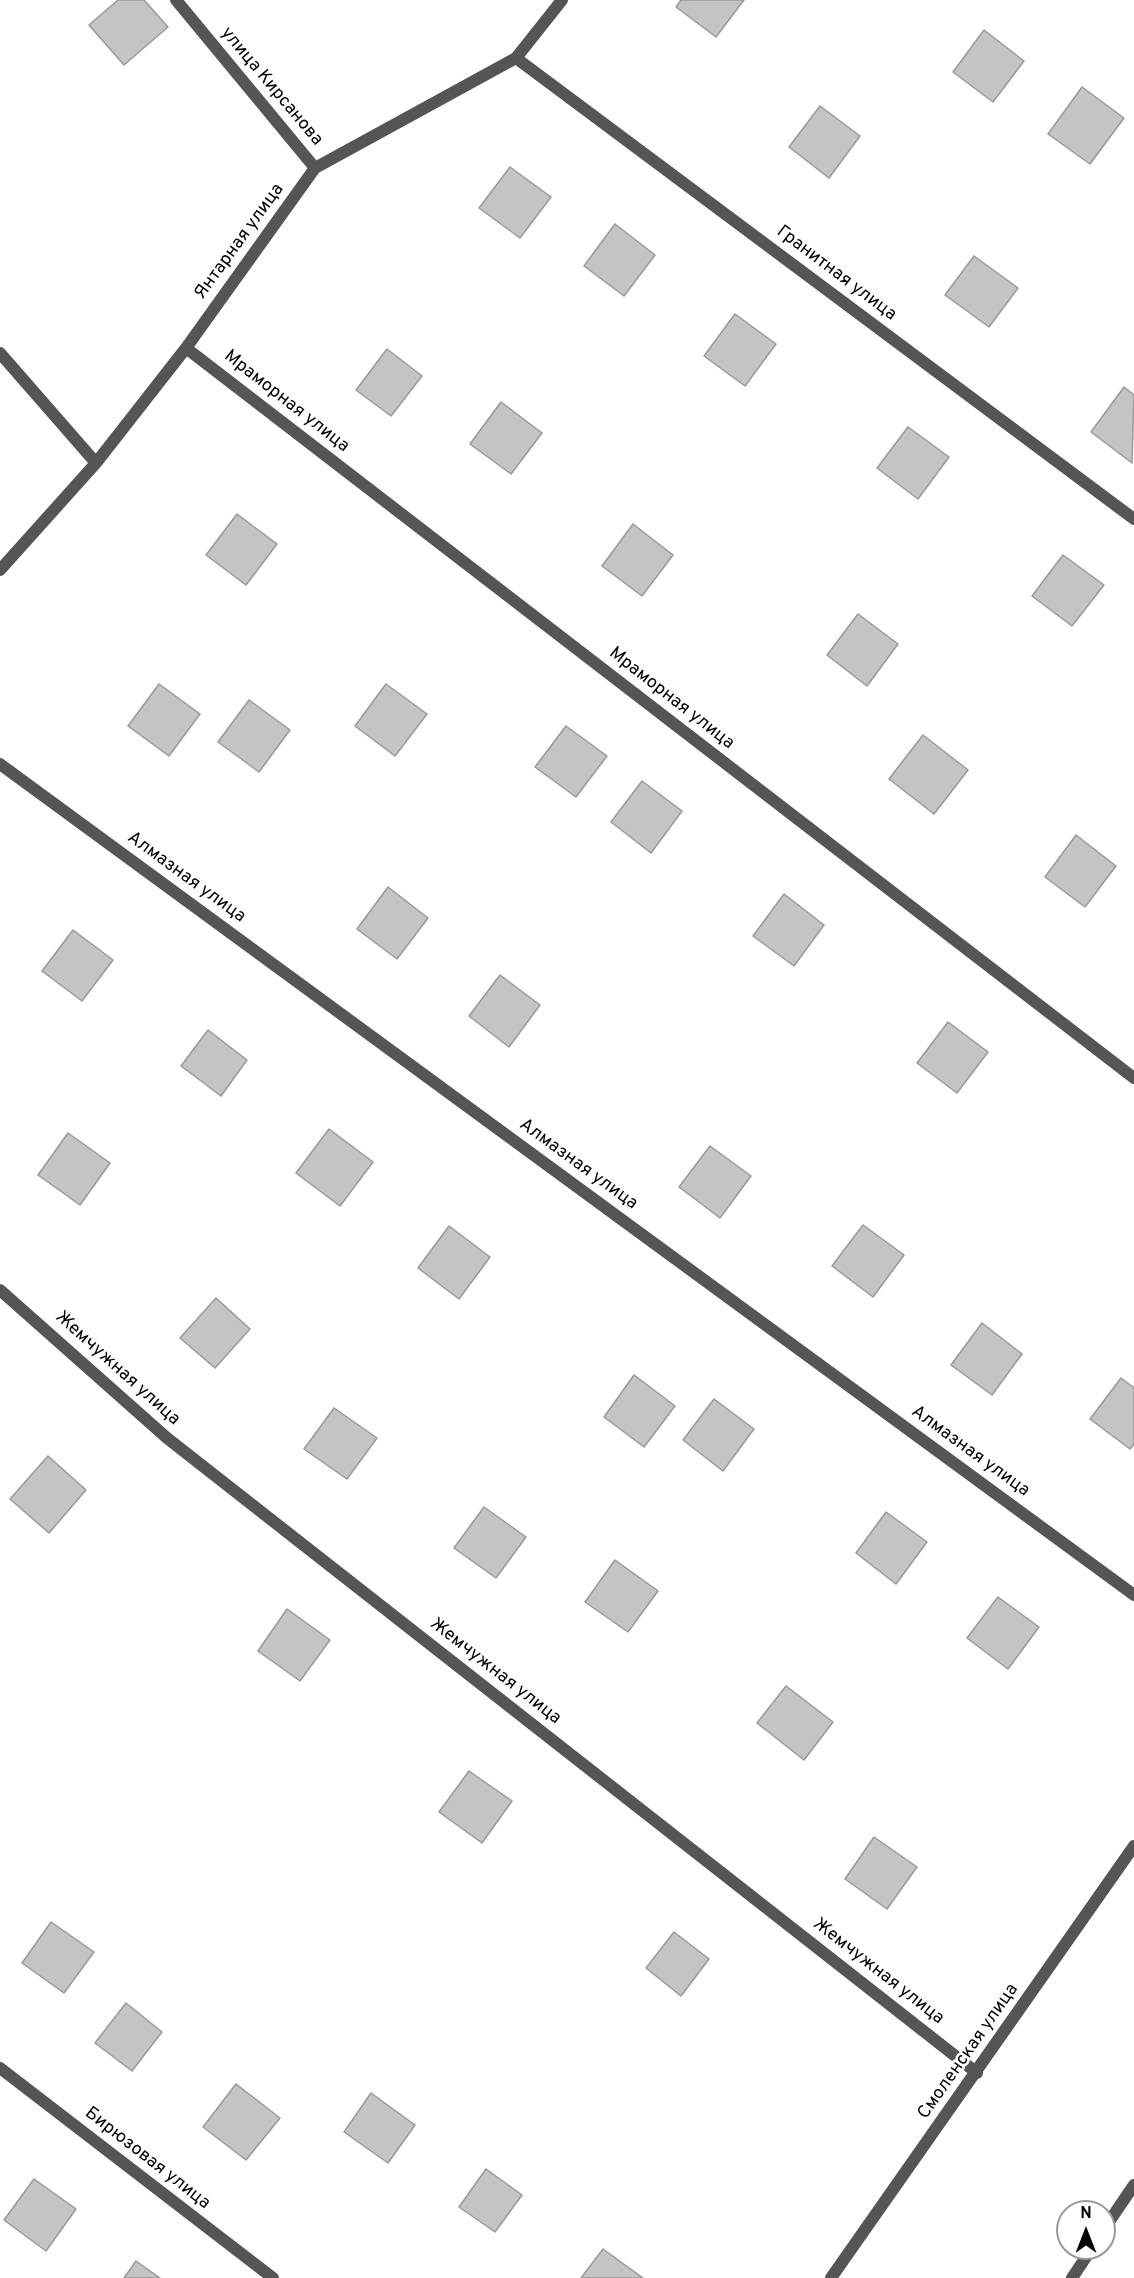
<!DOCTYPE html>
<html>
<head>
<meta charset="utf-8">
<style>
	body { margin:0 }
	#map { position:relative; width:1134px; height:2278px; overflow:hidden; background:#fff; font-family:Overpass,sans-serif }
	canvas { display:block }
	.north { position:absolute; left:1056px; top:2200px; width:60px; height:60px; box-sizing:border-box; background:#fff; border:2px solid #999; border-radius:50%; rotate:0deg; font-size:16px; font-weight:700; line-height:24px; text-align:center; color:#000 }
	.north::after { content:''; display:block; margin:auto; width:21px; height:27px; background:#000; clip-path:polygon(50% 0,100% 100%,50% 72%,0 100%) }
</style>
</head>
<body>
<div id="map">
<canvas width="1134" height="2278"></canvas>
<div class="north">N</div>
</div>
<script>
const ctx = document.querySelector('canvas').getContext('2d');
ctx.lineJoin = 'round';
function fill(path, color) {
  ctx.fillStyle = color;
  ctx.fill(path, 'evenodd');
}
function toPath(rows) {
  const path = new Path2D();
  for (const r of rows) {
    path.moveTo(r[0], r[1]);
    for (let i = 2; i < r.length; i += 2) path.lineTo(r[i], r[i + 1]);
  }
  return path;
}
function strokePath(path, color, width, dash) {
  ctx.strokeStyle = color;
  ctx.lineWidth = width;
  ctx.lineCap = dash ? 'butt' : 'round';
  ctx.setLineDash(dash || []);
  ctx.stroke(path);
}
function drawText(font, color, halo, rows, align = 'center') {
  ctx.font = font + ' Overpass,sans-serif';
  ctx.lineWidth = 5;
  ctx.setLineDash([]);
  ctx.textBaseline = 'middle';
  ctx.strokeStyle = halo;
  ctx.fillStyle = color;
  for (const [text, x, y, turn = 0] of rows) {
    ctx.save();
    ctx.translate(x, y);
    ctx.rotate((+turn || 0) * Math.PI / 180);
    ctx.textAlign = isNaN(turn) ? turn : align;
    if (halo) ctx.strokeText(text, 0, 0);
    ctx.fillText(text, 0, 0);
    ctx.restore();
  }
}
const building = toPath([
	[118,0,144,0,168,27,124,65,89,25,118,0],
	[681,0,744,0,716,37,676,7,681,0],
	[984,30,1024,61,993,102,953,72,984,30],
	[1082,87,1124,118,1090,164,1048,134,1082,87],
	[820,106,860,136,829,178,789,147,820,106],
	[510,167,551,197,520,238,479,208,510,167],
	[615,224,655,255,624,296,584,266,615,224],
	[974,256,1018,288,989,327,945,295,974,256],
	[735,314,776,344,745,386,704,356,735,314],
	[387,349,422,376,391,416,356,390,387,349],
	[1124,387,1134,395,1132,463,1091,432,1124,387],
	[501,402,542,433,511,474,470,444,501,402],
	[908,427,949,457,918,499,877,468,908,427],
	[237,514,277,544,246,585,206,555,237,514],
	[633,524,673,555,642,596,602,566,633,524],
	[1063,555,1104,585,1072,626,1032,596,1063,555],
	[858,614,898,644,867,686,827,655,858,614],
	[159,684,200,714,169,756,128,726,159,684],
	[386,684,427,714,395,756,355,726,386,684],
	[249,700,290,730,259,772,218,742,249,700],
	[566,726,607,756,576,797,535,767,566,726],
	[923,735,968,770,934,814,889,779,923,735],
	[642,781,682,811,651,853,611,822,642,781],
	[1076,835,1116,866,1085,907,1045,877,1076,835],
	[388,887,428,918,397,959,357,929,388,887],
	[784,894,824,925,794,966,753,936,784,894],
	[73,930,113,960,82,1001,42,971,73,930],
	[500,975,540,1005,509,1047,469,1016,500,975],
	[948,1022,988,1052,957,1093,917,1063,948,1022],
	[208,1030,247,1060,221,1096,181,1066,208,1030],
	[329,1129,373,1162,340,1206,296,1173,329,1129],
	[68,1133,110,1163,80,1205,38,1175,68,1133],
	[710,1146,751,1176,720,1218,679,1187,710,1146],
	[863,1225,904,1255,873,1297,832,1266,863,1225],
	[449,1226,490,1257,459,1299,418,1268,449,1226],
	[216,1298,250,1329,215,1368,180,1338,216,1298],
	[982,1323,1022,1354,992,1395,951,1365,982,1323],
	[634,1375,675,1406,644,1447,604,1417,634,1375],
	[1121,1378,1134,1388,1134,1444,1130,1449,1090,1419,1121,1378],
	[714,1399,754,1429,723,1471,683,1440,714,1399],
	[334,1408,377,1438,347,1479,304,1449,334,1408],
	[48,1456,86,1490,49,1533,10,1499,48,1456],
	[484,1507,526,1537,496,1578,454,1548,484,1507],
	[886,1512,927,1542,896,1584,856,1553,886,1512],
	[615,1560,658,1591,628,1632,585,1602,615,1560],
	[998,1597,1039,1627,1008,1669,967,1638,998,1597],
	[287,1609,330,1640,300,1681,258,1651,287,1609],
	[786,1686,833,1722,804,1760,757,1723,786,1686],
	[469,1771,512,1801,482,1843,439,1812,469,1771],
	[874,1837,917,1867,887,1909,845,1879,874,1837],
	[51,1922,94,1952,64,1993,22,1963,51,1922],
	[674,1932,709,1959,681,1996,646,1968,674,1932],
	[126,2003,162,2032,132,2071,95,2043,126,2003],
	[236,2084,280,2118,246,2160,203,2127,236,2084],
	[371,2093,415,2125,388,2163,344,2132,371,2093],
	[486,2169,522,2195,495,2232,459,2207,486,2169],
	[34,2179,76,2209,46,2251,4,2220,34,2179],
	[603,2249,643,2278,581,2278,603,2249],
	[136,2261,160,2278,124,2278,136,2261]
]);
fill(building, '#c4c4c4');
strokePath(building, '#999', 1.5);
strokePath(toPath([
	[176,0,315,168],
	[516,58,1134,519],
	[186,348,1134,1078],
	[0,353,96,463],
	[0,570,96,463,186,348,315,168,516,58,562,0],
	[0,764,1134,1595],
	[0,1290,167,1438,977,2073],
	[0,2068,273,2278],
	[1104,2229,1134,2185],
	[831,2278,1134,1846],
	[1072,2278,1092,2248]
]), '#555', 12);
drawText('18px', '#000', '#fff', [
	["улица Кирсанова",271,87,50],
	["Янтарная улица",240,242,-54],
	["Гранитная улица",836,274,37],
	["Мраморная улица",286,402,38],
	["Мраморная улица",671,699,38],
	["Алмазная улица",186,878,36],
	["Алмазная улица",578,1165,36],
	["Жемчужная улица",117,1369,42],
	["Алмазная улица",970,1452,36],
	["Жемчужная улица",495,1672,38],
	["Жемчужная улица",878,1972,38],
	["Смоленская улица",969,2052,-55],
	["Бирюзовая улица",147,2159,38]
]);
</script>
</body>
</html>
